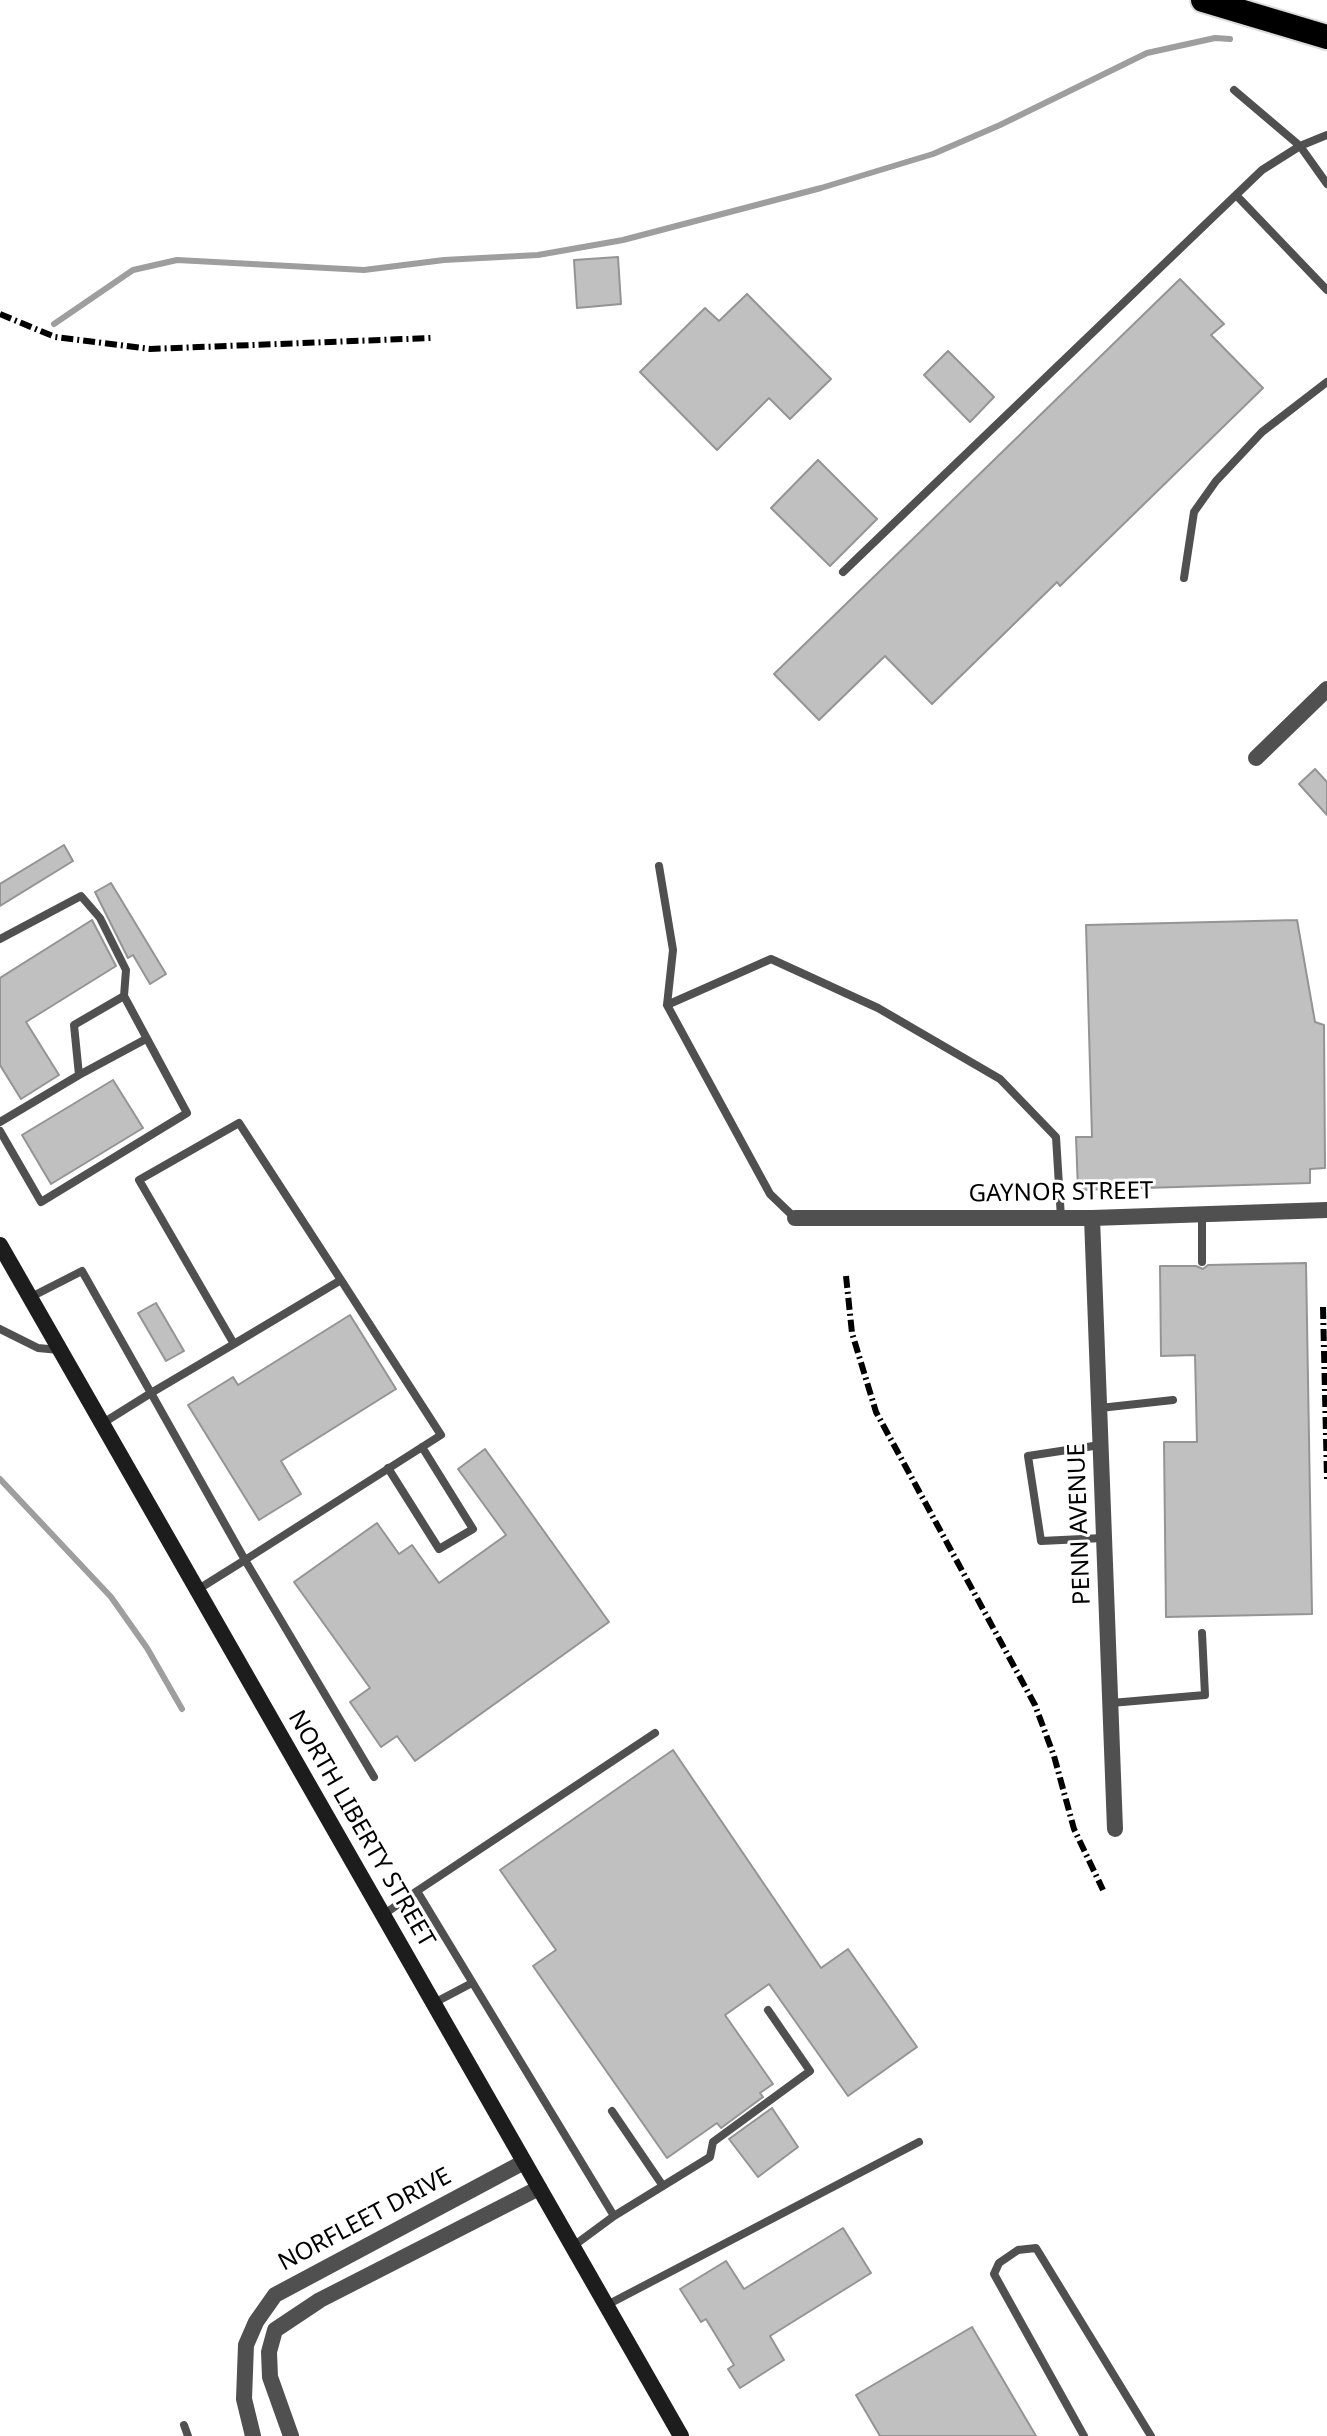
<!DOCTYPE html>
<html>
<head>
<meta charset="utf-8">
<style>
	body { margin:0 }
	canvas { display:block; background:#fff }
</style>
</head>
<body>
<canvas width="1327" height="2436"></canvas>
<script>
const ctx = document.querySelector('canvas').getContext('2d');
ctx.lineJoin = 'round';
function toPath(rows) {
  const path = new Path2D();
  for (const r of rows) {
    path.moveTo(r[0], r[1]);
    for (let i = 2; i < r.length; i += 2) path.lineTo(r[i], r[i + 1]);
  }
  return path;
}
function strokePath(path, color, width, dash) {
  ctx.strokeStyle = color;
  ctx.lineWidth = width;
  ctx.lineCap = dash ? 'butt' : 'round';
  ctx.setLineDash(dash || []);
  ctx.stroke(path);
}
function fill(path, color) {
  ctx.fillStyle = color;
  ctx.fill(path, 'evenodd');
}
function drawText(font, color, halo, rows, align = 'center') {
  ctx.font = font + ' "Noto Sans",sans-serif';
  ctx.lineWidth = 6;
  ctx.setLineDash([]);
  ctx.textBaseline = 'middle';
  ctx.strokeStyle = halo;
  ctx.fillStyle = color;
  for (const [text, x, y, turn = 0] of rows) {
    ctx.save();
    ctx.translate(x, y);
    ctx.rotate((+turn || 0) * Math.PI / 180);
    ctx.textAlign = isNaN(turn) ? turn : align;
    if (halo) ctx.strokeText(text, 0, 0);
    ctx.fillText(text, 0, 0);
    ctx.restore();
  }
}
strokePath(toPath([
	[54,324,133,270,177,260,364,270,444,260,538,255,623,240,821,188,933,154,1000,125,1147,53,1215,38,1230,39],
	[0,1479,111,1597,147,1648,182,1709]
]), '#9e9e9e', 6);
const building = toPath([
	[618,257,621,304,577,308,574,260,618,257],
	[1180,279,1224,324,1211,335,1263,388,1060,586,1057,582,932,704,885,656,819,720,774,674,1180,279],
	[747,294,831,379,790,419,769,398,717,450,640,372,705,308,719,321,747,294],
	[948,351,994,397,970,422,924,375,948,351],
	[818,460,877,519,830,566,771,508,818,460],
	[1315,769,1327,782,1327,815,1299,784,1315,769],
	[64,845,73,861,0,906,0,884,64,845],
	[111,883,166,974,150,984,133,955,128,958,95,892,111,883],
	[92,920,116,966,26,1022,59,1075,21,1099,0,1065,0,978,92,920],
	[1297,920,1315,1022,1324,1025,1325,1168,1310,1169,1310,1183,1078,1190,1076,1137,1092,1137,1086,925,1297,920],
	[113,1080,143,1128,51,1184,22,1135,113,1080],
	[1306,1263,1312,1614,1166,1617,1164,1442,1197,1442,1195,1355,1161,1356,1160,1266,1196,1266,1203,1269,1208,1265,1306,1263],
	[156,1303,184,1351,166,1361,138,1313,156,1303],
	[350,1315,396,1389,281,1461,301,1494,259,1520,188,1405,233,1377,238,1385,350,1315],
	[485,1449,609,1622,415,1761,397,1736,381,1747,350,1702,370,1688,294,1582,377,1523,399,1554,412,1545,439,1583,506,1535,458,1469,485,1449],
	[673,1750,821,1968,848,1949,917,2047,848,2096,769,1984,725,2015,773,2084,760,2093,763,2097,721,2128,717,2123,667,2158,533,1966,556,1950,500,1870,673,1750],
	[772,2108,798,2147,758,2177,729,2139,772,2108],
	[843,2228,871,2273,770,2336,784,2360,740,2388,728,2369,734,2365,706,2319,701,2322,680,2289,726,2261,744,2289,843,2228],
	[972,2327,1036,2436,880,2436,856,2395,972,2327]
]);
fill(building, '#c0c0c0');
strokePath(building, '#949494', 2);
const highway = toPath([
	[1203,0,1327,37]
]);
strokePath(highway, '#dbdbdb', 28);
strokePath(toPath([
	[1234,90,1300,146,1327,184],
	[1236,195,1327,290],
	[843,572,1262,170,1300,146,1327,135],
	[1184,578,1194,512,1216,481,1262,432,1327,382],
	[659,866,673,950,667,1005,770,1194,795,1218],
	[0,939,81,896,100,918,126,970,124,996,74,1025,79,1075,0,1122],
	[667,1005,771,959,878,1008,1000,1079,1056,1137,1061,1218],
	[79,1075,146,1039],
	[0,1131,41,1202,187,1113,124,996],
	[1202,1262,1202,1215],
	[341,1280,234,1344,139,1180,239,1123,341,1280,441,1435,245,1560,374,1777],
	[31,1297,82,1271,151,1393,103,1423],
	[0,1329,38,1348,59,1350],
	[1100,1408,1173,1400],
	[1100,1445,1028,1456,1041,1541,1103,1538],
	[388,1468,439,1549,473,1529,422,1447],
	[197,1590,245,1560,151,1393,234,1344],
	[1111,1703,1205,1695,1202,1633],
	[417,1891,655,1733],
	[383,1915,417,1891,614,2216,572,2247],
	[434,2003,472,1983],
	[612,2111,663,2186],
	[614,2216,710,2157,713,2142,810,2071,768,2010],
	[607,2305,919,2142],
	[184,2425,188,2436],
	[1084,2436,994,2274,999,2263,1018,2250,1036,2248,1151,2436]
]), '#505050', 8);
strokePath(toPath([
	[1256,758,1327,689],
	[795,1218,1092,1218,1327,1210],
	[1092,1218,1115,1829],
	[253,2436,244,2399,246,2345,256,2322,275,2295,524,2162],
	[291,2436,270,2377,269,2352,275,2330,320,2300,539,2188]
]), '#505050', 16);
strokePath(toPath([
	[0,1245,681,2436]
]), '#1d1d1d', 16);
strokePath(highway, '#000', 24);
strokePath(toPath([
	[0,314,55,337,150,349,431,338],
	[846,1276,852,1333,876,1412,1035,1705,1054,1756,1074,1829,1103,1890],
	[1323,1307,1327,1479]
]), '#000', 6, [12, 4, 2, 4]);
drawText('24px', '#000', '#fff', [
	["GAYNOR STREET",1061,1193,-1],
	["PENN AVENUE",1080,1524,-92],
	["NORTH LIBERTY STREET",361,1829,60],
	["NORFLEET DRIVE",365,2220,-28]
]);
</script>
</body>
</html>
